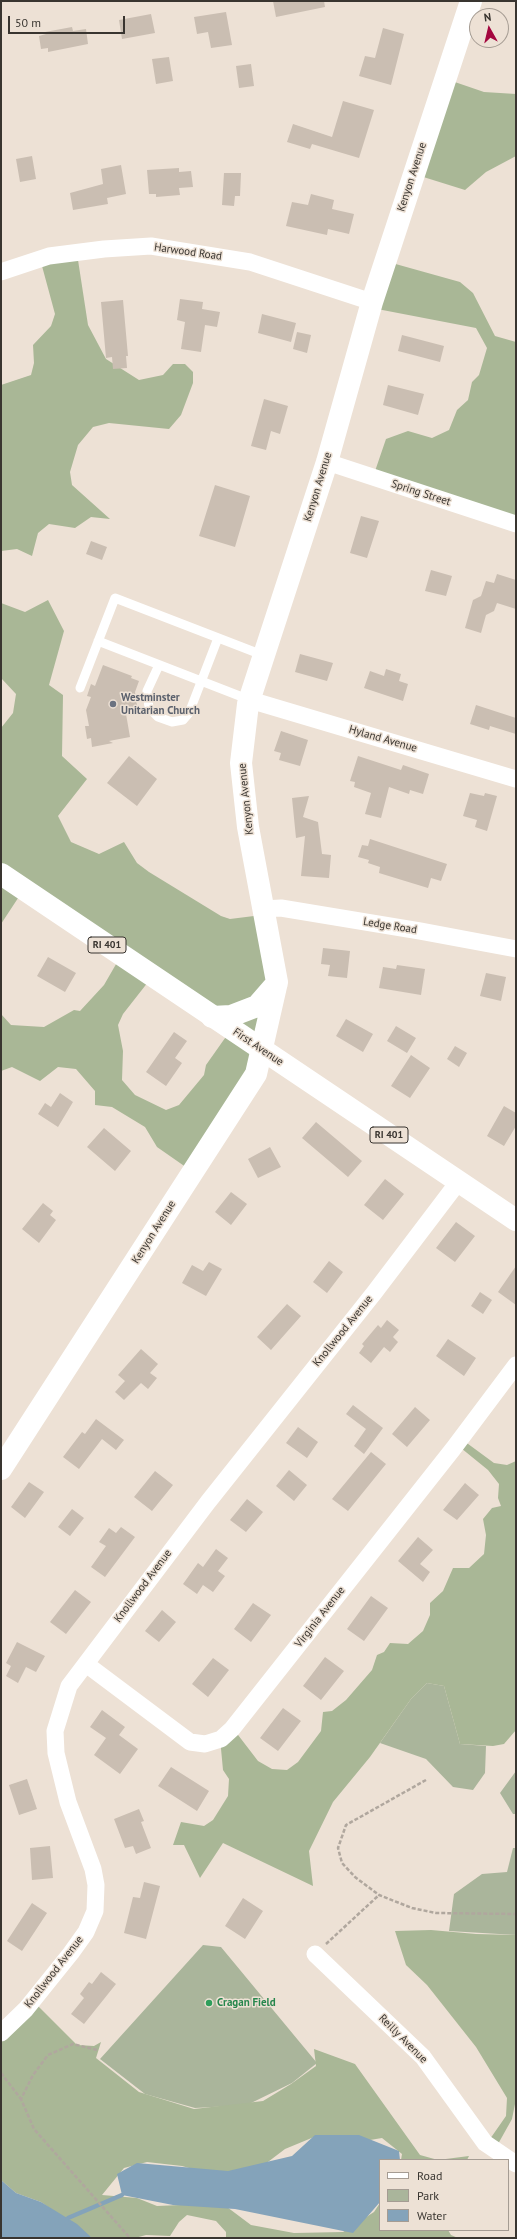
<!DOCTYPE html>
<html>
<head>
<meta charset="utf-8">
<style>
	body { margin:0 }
	#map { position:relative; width:517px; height:2239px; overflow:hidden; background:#ede1d5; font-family:"PT Sans",sans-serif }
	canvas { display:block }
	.frame { position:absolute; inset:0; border:2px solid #393530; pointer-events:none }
	.legend { position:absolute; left:379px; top:2159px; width:130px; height:72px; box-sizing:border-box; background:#ede1d5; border:1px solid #a59c93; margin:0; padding:5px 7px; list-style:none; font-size:12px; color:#393530 }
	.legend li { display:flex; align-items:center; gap:8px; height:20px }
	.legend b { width:20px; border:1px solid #a59c93 }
	.north { position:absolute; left:469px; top:8px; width:40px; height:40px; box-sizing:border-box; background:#ede1d5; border:1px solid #a59c93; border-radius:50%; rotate:352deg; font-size:11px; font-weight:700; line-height:16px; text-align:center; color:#393530 }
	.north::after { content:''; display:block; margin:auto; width:14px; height:18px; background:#a3063e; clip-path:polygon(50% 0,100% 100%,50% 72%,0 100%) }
	.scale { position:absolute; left:8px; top:16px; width:117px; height:18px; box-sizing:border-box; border:2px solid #393530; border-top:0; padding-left:5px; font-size:12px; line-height:14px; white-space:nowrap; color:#393530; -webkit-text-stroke:3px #ede1d5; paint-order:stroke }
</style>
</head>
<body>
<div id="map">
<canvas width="517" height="2239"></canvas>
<div class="frame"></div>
<ul class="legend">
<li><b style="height:5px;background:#fff"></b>Road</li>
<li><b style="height:11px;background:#aab59b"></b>Park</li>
<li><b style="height:11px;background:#84a3ba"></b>Water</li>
</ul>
<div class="north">N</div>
<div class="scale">50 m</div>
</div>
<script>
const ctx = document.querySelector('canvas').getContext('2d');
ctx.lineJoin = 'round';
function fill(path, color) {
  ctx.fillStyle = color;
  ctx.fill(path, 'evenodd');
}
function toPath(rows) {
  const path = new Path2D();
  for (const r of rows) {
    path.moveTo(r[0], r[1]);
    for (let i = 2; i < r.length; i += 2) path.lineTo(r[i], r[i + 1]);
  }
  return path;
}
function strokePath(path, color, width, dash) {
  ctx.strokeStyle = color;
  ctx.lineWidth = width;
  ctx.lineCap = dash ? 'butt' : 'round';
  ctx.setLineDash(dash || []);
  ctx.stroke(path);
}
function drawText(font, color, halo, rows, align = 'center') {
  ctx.font = font + ' "PT Sans",sans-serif';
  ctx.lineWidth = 3;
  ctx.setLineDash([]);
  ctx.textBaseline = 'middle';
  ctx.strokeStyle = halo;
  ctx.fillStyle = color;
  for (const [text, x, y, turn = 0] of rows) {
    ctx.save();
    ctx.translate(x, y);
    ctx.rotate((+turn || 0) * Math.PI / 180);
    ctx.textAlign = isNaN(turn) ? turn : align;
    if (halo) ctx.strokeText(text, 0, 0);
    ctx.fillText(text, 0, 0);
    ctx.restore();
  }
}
fill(toPath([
	[427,1683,444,1686,460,1744,486,1746,485,1773,473,1790,453,1787,426,1759,380,1743,411,1699],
	[516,1771,516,1814,513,1814,500,1793],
	[513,1848,516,1848,516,1935,449,1931,454,1894,482,1874,507,1872],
	[203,1945,221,1947,317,2063,292,2083,247,2105,195,2108,145,2094,100,2059]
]), '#aab59b');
fill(toPath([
	[446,79,484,92,516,94,516,156,486,172,465,190,417,175],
	[78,260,88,325,106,359,139,380,163,375,173,364,185,364,193,372,193,383,181,415,169,429,109,423,93,427,78,445,70,472,72,485,110,519,91,517,75,528,49,524,38,533,32,556,17,549,1,551,1,385,31,375,34,363,33,345,51,326,55,314,42,266,53,262],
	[392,263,460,282,473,293,495,336,516,342,516,524,373,477,386,439,408,431,432,438,449,430,457,410,468,400,472,382,479,375,487,348,476,328,372,308],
	[48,600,64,631,49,685,63,695,62,756,87,779,58,816,71,842,99,854,124,842,137,863,149,872,221,916,230,919,262,915,272,988,261,1054,190,1170,157,1147,145,1127,112,1107,95,1105,95,1091,76,1069,58,1067,40,1081,12,1067,1,1071,1,1014,11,1025,44,1027,74,1010,80,1011,104,985,119,959,24,889,1,924,1,728,13,713,16,694,1,678,1,603,25,612],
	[152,977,230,1031,206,1065,204,1075,179,1105,166,1110,135,1095,122,1080,123,1051,118,1025,123,1014],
	[460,1438,494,1463,507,1465,516,1461,516,1730,504,1744,493,1746,460,1744,444,1686,427,1683,411,1699,370,1757,333,1802,309,1851,313,1886,223,1843,200,1878,184,1845,173,1845,181,1822,204,1826,213,1820,228,1796,229,1779,223,1770,220,1738,235,1731,258,1761,272,1769,287,1770,298,1762,321,1731,323,1712,332,1711,346,1700,372,1670,377,1655,384,1652,390,1643,408,1644,423,1631,430,1615,430,1603,443,1591,453,1568,469,1568,484,1554,486,1535,483,1519,492,1508,501,1506,498,1498,499,1484,488,1470,456,1444],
	[431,1930,476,1934,516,1935,516,2099,512,2119,493,2153,483,2149,506,2116,507,2098,476,2047,427,1985,406,1965,395,1931],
	[38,2006,77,2045,94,2046,101,2042,96,2058,139,2092,194,2109,263,2101,291,2084,316,2066,314,2049,355,2064,420,2155,438,2160,469,2156,467,2160,401,2160,402,2154,382,2138,340,2145,314,2137,285,2149,256,2171,227,2207,251,2225,294,2233,343,2232,374,2212,380,2203,380,2230,448,2230,451,2235,458,2238,226,2238,226,2232,216,2221,187,2215,179,2222,170,2236,146,2235,135,2238,92,2238,41,2202,16,2193,1,2180,1,2030],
	[147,2162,182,2166,196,2170,180,2205,157,2206,137,2198,102,2195,124,2168]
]), '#a9b796');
fill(toPath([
	[315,2135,359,2135,399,2151,400,2160,380,2160,380,2202,353,2233,235,2209,173,2205,122,2195,117,2174,137,2163,228,2171,292,2156],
	[1,2180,16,2193,41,2202,77,2224,92,2238,1,2238]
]), '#84a3ba');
strokePath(toPath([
	[68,2218,122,2195]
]), '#84a3ba', 4.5);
fill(toPath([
	[273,1,324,1,325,7,276,17],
	[226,12,232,45,211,48,208,32,197,34,194,17],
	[151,14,155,33,122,39,119,20],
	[72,27,73,31,86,29,88,44,48,52,48,48,41,49,39,36,46,34,45,32],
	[383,28,404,34,391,85,359,76,365,56,375,58],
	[169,57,173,81,156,84,152,59],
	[251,64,254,86,239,88,236,66],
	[343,101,374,110,359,158,312,144,310,149,287,142,293,124,332,137],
	[32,156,36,179,20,182,16,159],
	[121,165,126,194,107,198,108,204,73,210,70,193,103,184,101,169],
	[179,168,179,172,191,171,193,187,179,188,180,195,156,197,156,194,149,194,147,170],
	[224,173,241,173,240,196,235,196,234,206,222,205],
	[311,194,334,200,332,209,354,214,349,234,328,229,327,235,286,226,292,202,308,205],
	[180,299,203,302,202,309,220,312,217,327,205,325,201,352,181,349,185,322,177,320],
	[123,300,128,356,126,356,127,368,113,369,112,357,106,358,101,302],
	[262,314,296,323,291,342,258,333],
	[297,332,311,335,307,353,293,349],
	[402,335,444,346,440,362,398,351],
	[388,385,424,394,418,415,383,405],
	[264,399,288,406,280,434,271,431,266,450,251,446],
	[215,485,250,496,235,547,199,536],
	[361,516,379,521,367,558,350,553],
	[91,541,107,547,102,560,86,554],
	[431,570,452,576,446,596,425,591],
	[497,574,516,580,516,609,497,603,494,611,486,615,481,633,465,628,473,600,481,596,486,581,494,583],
	[300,654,333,663,327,681,295,672],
	[103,665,132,676,131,678,139,681,135,692,138,712,126,714,130,737,109,741,113,743,92,747,91,738,87,739,85,726,89,726,86,710,91,697,87,696,91,684,95,686],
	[386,669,401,674,399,681,408,684,403,701,364,688,370,671,384,676],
	[476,705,516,718,516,734,490,726,489,730,470,724],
	[281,731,308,740,300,766,279,760,281,753,274,751],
	[129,756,157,779,137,806,107,783],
	[358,756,401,770,403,765,429,774,423,794,410,790,409,794,389,787,381,818,365,814,371,793,354,787,355,782,350,781],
	[470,793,484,796,485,793,497,796,487,831,475,827,477,820,463,816],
	[309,796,303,817,318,822,322,854,331,855,329,878,301,876,305,836,296,838,292,798],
	[370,839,447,864,441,881,431,878,428,888,379,873,380,867,368,863,369,860,358,857,362,845,368,846],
	[323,948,350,951,347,978,328,976,330,965,321,964],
	[48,957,76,973,65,992,37,976],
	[397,965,425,969,421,995,379,988,383,967,396,969],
	[486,973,506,977,501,1001,480,996],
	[346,1019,373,1034,363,1052,336,1036],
	[396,1026,416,1038,407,1053,387,1041],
	[174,1032,187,1041,175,1058,182,1063,166,1086,146,1072],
	[455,1046,467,1053,459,1067,447,1059],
	[411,1055,430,1068,410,1098,391,1086],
	[60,1093,73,1102,58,1127,38,1114,45,1103,51,1107],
	[504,1106,516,1113,516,1126,504,1146,487,1136],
	[316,1122,362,1161,348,1177,302,1138],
	[104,1128,131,1151,115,1171,87,1147],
	[270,1147,281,1167,258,1178,248,1159],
	[385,1179,404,1194,383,1220,364,1205],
	[231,1192,247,1204,231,1225,215,1212],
	[43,1203,53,1211,50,1215,56,1220,39,1243,22,1229],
	[456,1222,475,1236,455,1262,436,1248],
	[329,1261,343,1272,327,1293,313,1282],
	[209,1262,222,1269,206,1296,182,1283,192,1265,203,1271],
	[516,1266,516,1305,498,1292],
	[480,1292,492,1300,483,1314,471,1306],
	[287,1304,301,1316,271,1350,257,1337],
	[387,1320,399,1330,393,1337,398,1342,390,1352,384,1347,371,1363,359,1353,364,1346,362,1344,378,1325,381,1328],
	[448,1339,476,1358,464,1376,436,1356],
	[141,1349,158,1364,150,1373,157,1378,148,1389,141,1383,124,1400,115,1392,125,1381,118,1375],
	[353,1405,383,1428,364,1454,354,1446,366,1429,346,1414],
	[415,1407,430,1420,407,1447,392,1434],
	[96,1419,124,1440,116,1450,102,1439,79,1469,63,1457,82,1432,85,1434],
	[298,1427,318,1442,307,1458,286,1443],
	[371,1452,386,1464,348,1511,332,1499],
	[289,1470,307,1485,294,1501,276,1486],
	[155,1471,173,1485,152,1511,134,1497],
	[29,1482,44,1492,25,1518,11,1507],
	[465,1483,479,1495,457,1520,443,1510],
	[247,1499,263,1512,246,1532,230,1520],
	[72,1509,84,1518,70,1536,58,1527],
	[121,1527,135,1537,105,1577,91,1567,106,1546,99,1542,109,1528,116,1533],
	[418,1537,433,1550,420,1564,430,1572,423,1582,398,1561],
	[216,1549,228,1558,218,1571,225,1576,213,1592,203,1585,197,1594,183,1584,198,1563,203,1567],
	[75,1590,91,1602,66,1634,50,1622],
	[371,1596,388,1608,364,1641,347,1629],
	[253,1603,271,1615,251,1642,234,1629],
	[162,1610,176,1622,159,1642,145,1631],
	[17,1642,45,1656,36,1672,26,1667,18,1683,6,1676,11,1666,6,1663],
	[325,1657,344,1671,321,1700,303,1686],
	[213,1658,229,1670,208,1697,192,1684],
	[283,1708,301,1721,278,1751,260,1738],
	[102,1710,125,1727,119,1735,138,1749,120,1774,94,1755,106,1738,90,1727],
	[171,1767,209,1791,197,1811,158,1786],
	[27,1779,37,1809,19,1815,9,1785],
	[139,1809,144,1821,141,1822,151,1848,136,1854,133,1846,125,1848,114,1819],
	[50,1846,53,1878,32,1880,30,1848],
	[144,1882,160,1886,146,1939,124,1933,133,1897,140,1898],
	[243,1898,263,1911,245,1939,225,1926],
	[32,1903,47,1913,22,1951,7,1941],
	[101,1972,116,1984,84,2024,71,2014,84,1998,80,1994,89,1982,92,1984]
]), '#cabeb2');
strokePath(toPath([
	[426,1780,346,1825,338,1848,342,1863,355,1877,379,1895,412,1908,436,1913,516,1914],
	[326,1944,379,1895],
	[97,2050,73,2044,48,2055,33,2075,21,2099,34,2129,130,2238],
	[1,2073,21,2099]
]), '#b0a79e', 2.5, [4, 2]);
strokePath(toPath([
	[98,641,250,700],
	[159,665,147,691,149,708,158,717,172,722,183,720,189,713,218,638],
	[80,688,115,598,265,656]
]), '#fff', 9);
strokePath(toPath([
	[1,272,49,256,104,249,151,246,250,262,372,302],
	[327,462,516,524],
	[250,700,516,779],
	[263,909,281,908,420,931,516,949],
	[86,1664,190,1742,205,1744,221,1739,232,1729,453,1449,516,1365],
	[315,1954,423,2057,485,2143,516,2164],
	[1,2033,26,2009,71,1953,86,1932,95,1911,96,1885,93,1869,68,1802,56,1753,55,1731,69,1686,208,1502,374,1293,459,1181]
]), '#fff', 17);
strokePath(toPath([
	[212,1017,231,1016,257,1006,277,983],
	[1,1469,256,1074,277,982,248,827,241,763,248,704,327,462,372,302,471,1]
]), '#fff', 22);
strokePath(toPath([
	[1,874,516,1220]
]), '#fff', 22);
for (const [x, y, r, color] of [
	[113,704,4,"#6b7280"],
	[209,2003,4,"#2e9e5b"]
]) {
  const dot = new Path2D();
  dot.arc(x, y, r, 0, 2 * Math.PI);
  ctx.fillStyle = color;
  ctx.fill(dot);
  strokePath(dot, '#ede1d5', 1.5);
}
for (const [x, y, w] of [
	[107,945,38],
	[389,1135,38]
]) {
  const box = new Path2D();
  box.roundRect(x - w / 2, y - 8, w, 16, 3);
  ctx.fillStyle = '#ede1d5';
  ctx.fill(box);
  strokePath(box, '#393530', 1);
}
drawText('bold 10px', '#393530', null, [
	["RI 401",107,945],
	["RI 401",389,1135]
]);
drawText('11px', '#393530', '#ede1d5', [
	["Kenyon Avenue",412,177,-72],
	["Harwood Road",188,252,8],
	["Kenyon Avenue",318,487,-73],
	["Spring Street",421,493,18],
	["Hyland Avenue",383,739,16],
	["Kenyon Avenue",246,799,-96],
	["Ledge Road",390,926,9],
	["First Avenue",258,1047,34],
	["Kenyon Avenue",154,1232,-58],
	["Knollwood Avenue",343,1331,-51],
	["Knollwood Avenue",143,1586,-53],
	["Virginia Avenue",320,1617,-52],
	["Knollwood Avenue",54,1972,-52],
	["Reilly Avenue",403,2039,45]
]);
drawText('bold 11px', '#5b616d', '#ede1d5', [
	["Westminster",121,698],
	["Unitarian Church",121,711]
], 'left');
drawText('bold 11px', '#27864d', '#ede1d5', [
	["Cragan Field",217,2003]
], 'left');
</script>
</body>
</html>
